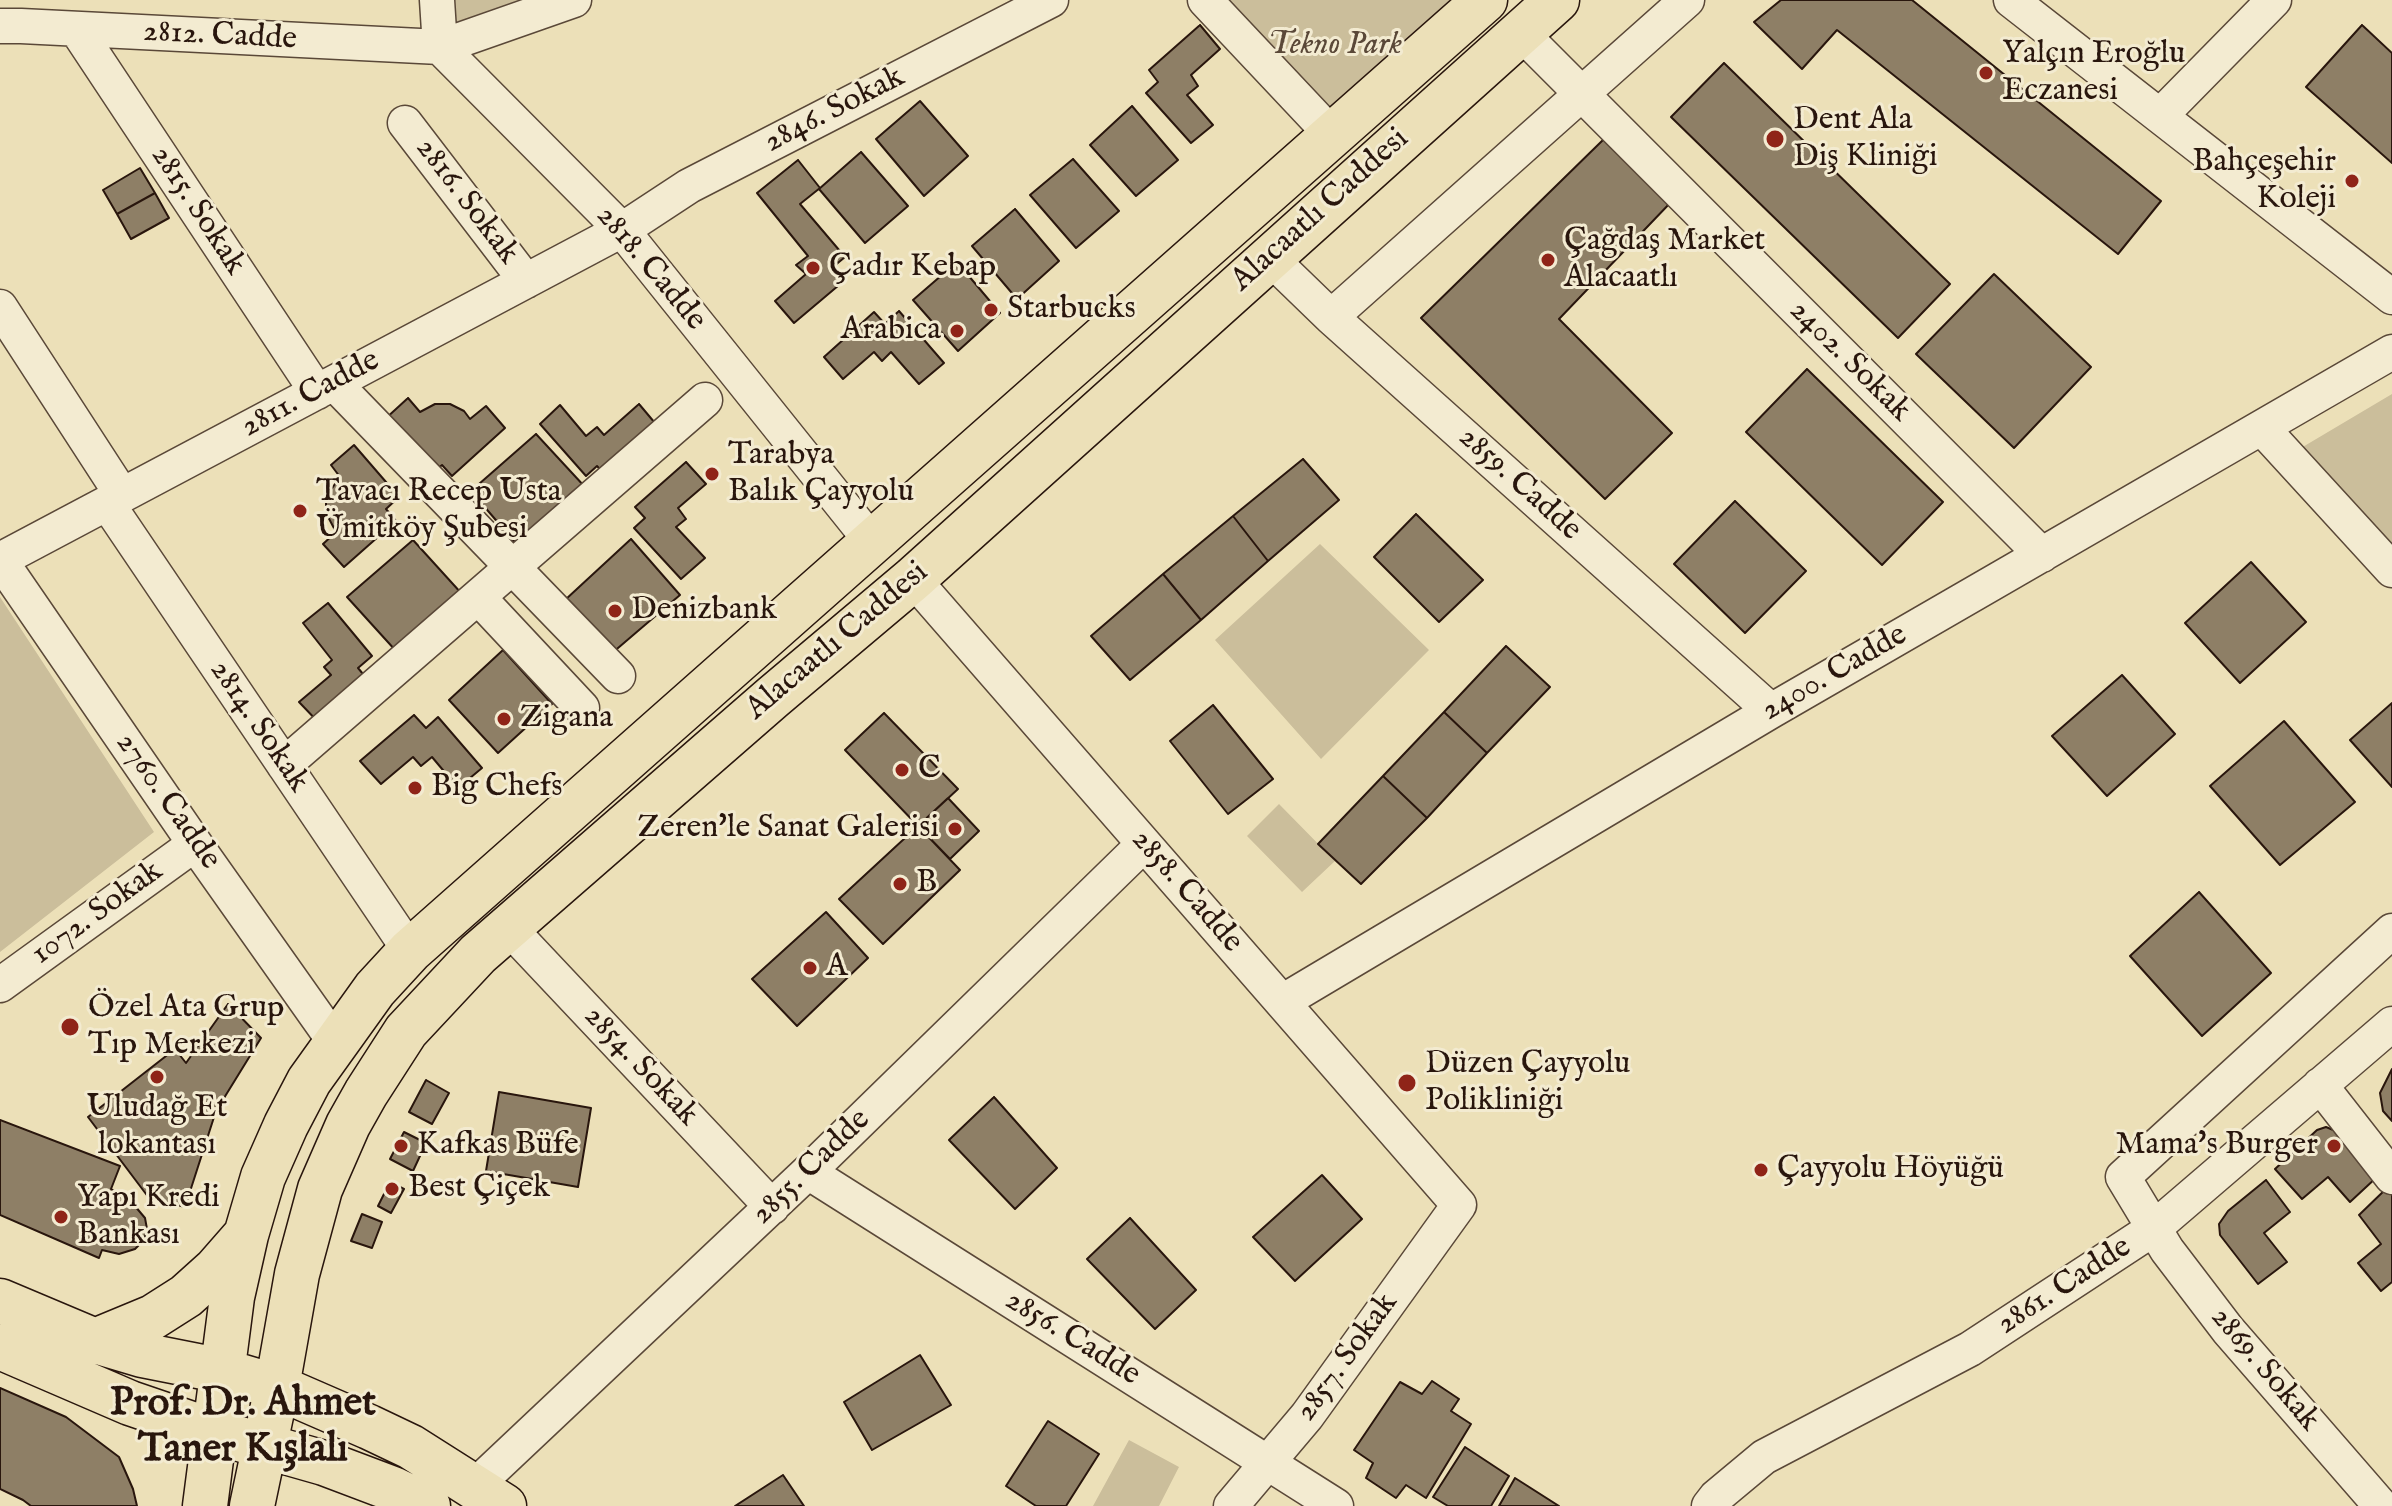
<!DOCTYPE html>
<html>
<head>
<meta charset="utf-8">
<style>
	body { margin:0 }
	canvas { display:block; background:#ece0b8 }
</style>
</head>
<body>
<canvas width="2392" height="1506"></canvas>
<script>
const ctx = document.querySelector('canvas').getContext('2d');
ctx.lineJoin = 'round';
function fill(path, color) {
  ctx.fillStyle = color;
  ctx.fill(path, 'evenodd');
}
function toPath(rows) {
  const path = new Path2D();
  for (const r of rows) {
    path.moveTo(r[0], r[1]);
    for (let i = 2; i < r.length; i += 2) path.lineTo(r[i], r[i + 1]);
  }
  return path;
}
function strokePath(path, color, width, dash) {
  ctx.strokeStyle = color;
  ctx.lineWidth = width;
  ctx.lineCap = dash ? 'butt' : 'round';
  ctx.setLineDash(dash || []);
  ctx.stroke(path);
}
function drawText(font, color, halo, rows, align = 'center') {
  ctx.font = font + ' "IM FELL English",serif';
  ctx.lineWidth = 6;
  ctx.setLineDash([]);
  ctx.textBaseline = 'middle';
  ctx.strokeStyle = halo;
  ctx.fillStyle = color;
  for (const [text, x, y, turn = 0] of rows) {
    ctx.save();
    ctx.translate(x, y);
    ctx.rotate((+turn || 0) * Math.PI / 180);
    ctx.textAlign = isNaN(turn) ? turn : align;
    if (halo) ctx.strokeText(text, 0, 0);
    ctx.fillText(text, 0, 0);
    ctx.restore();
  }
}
fill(toPath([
	[449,0,566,0,449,28],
	[1226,0,1455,0,1334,110],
	[2392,394,2392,570,2301,448],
	[1320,544,1429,650,1321,759,1215,640],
	[0,597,154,832,0,952],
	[1279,804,1335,861,1302,892,1247,836],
	[1129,1440,1179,1467,1159,1506,1093,1506]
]), '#cbbe9b');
const building = toPath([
	[1781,0,1912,0,2161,201,2118,254,1837,30,1802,69,1754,22,1781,0],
	[1200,25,1220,49,1191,75,1198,86,1187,95,1213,125,1191,143,1146,93,1158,82,1149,70,1200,25],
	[2362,25,2392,53,2392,163,2306,87,2362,25],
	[1724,63,1950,284,1898,338,1671,117,1724,63],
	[920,101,968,156,924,196,876,139,920,101],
	[1132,106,1178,160,1136,196,1090,145,1132,106],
	[1605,138,1672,201,1559,319,1672,433,1605,499,1421,318,1605,138],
	[861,152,908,206,865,243,819,189,861,152],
	[1073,159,1119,211,1076,248,1030,195,1073,159],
	[798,160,820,188,800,204,845,257,833,267,845,280,794,323,775,301,806,274,796,265,808,256,757,193,798,160],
	[140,168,155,193,117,214,103,190,140,168],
	[155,193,169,218,131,239,117,214,155,193],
	[1015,209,1059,261,1017,299,972,246,1015,209],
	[957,262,1000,313,958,351,913,300,957,262],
	[1994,274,2091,367,2014,448,1916,354,1994,274],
	[899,311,944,363,919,384,891,352,882,361,874,352,843,379,824,357,874,312,885,324,899,311],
	[1807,369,1943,502,1882,565,1746,432,1807,369],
	[408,398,420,412,435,404,450,404,464,411,470,419,486,406,505,428,452,476,442,465,429,476,384,420,408,398],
	[639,404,660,429,606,476,597,466,586,476,540,424,560,405,586,436,597,427,604,435,639,404],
	[536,434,585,487,518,546,471,491,536,434],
	[354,445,399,497,386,509,396,521,344,567,323,544,336,532,326,513,326,503,330,491,340,477,331,465,354,445],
	[1303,459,1339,500,1268,561,1233,516,1303,459],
	[686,462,706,484,678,508,686,519,676,527,705,558,681,579,634,528,645,518,635,507,686,462],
	[1735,501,1806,571,1745,633,1674,564,1735,501],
	[1416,514,1483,580,1439,622,1374,557,1416,514],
	[1233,516,1268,561,1201,620,1163,574,1233,516],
	[631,539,680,595,611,654,565,600,631,539],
	[413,540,462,594,396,651,347,597,413,540],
	[2251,562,2306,622,2240,683,2185,623,2251,562],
	[1163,574,1201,620,1130,680,1091,636,1163,574],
	[328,603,372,656,358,668,368,680,320,724,299,702,331,675,324,667,332,660,303,623,328,603],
	[1506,646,1550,687,1487,753,1444,712,1506,646],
	[503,650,552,704,498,753,449,700,503,650],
	[2122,675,2175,734,2107,796,2052,736,2122,675],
	[2392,703,2392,787,2350,740,2392,703],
	[1213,705,1273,779,1228,814,1170,741,1213,705],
	[1444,712,1487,753,1427,818,1383,776,1444,712],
	[884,713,958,789,918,826,845,750,884,713],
	[414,715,426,728,438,717,482,768,458,788,432,757,421,766,413,757,381,784,360,761,414,715],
	[2284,721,2355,802,2280,865,2210,786,2284,721],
	[1383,776,1427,818,1361,884,1318,844,1383,776],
	[948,798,979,831,950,859,918,826,948,798],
	[918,826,960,870,883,944,839,899,918,826],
	[2199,892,2271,973,2202,1036,2130,956,2199,892],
	[826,912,868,958,797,1026,752,979,826,912],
	[228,1004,261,1038,216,1111,185,1207,149,1198,88,1117,175,1049,186,1063,228,1004],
	[2392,1069,2392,1121,2383,1111,2380,1093,2392,1069],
	[426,1080,449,1093,432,1124,409,1112,426,1080],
	[499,1092,591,1108,578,1187,486,1171,499,1092],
	[994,1097,1057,1168,1015,1209,949,1140,994,1097],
	[0,1120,120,1166,111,1189,129,1199,145,1218,147,1229,144,1240,135,1249,119,1254,102,1250,99,1258,0,1215,0,1120],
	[2326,1127,2338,1132,2378,1176,2350,1202,2328,1177,2302,1199,2275,1169,2317,1130,2326,1127],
	[404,1132,426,1143,413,1171,390,1159,404,1132],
	[1322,1175,1362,1219,1295,1281,1253,1237,1322,1175],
	[2266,1180,2290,1212,2264,1233,2287,1262,2258,1284,2220,1235,2219,1224,2228,1211,2266,1180],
	[390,1182,404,1189,391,1213,378,1206,390,1182],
	[2389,1186,2392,1190,2392,1282,2381,1291,2358,1263,2381,1244,2359,1215,2389,1186],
	[362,1214,382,1222,372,1248,351,1241,362,1214],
	[1130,1218,1196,1290,1155,1329,1087,1259,1130,1218],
	[920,1355,951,1405,872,1450,844,1402,920,1355],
	[1432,1381,1459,1399,1451,1411,1471,1424,1426,1498,1406,1485,1396,1498,1366,1478,1373,1463,1354,1450,1400,1382,1422,1394,1432,1381],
	[0,1388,66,1417,119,1457,133,1489,137,1506,31,1506,23,1500,0,1489,0,1388],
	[1048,1421,1099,1454,1066,1506,1036,1506,1006,1486,1048,1421],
	[1465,1447,1509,1476,1491,1506,1448,1506,1433,1497,1465,1447],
	[783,1475,804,1506,735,1506,783,1475],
	[1515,1478,1559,1506,1499,1506,1515,1478]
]);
fill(building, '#8e7f66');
strokePath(building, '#29160d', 2);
const minor = toPath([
	[437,0,440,47,622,230,872,542],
	[1205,0,1333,136],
	[2011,0,2392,297],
	[0,26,21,26,440,47,574,0],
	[77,30,317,392],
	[1521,33,2042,555],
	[2160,116,2274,0],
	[405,123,526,281],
	[1269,257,1331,317,1771,711],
	[0,307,122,495],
	[1331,317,1687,0],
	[334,383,618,676],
	[2262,428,2392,570],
	[107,503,410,951],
	[913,579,1459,1205,1307,1416,1231,1506],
	[478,597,582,708],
	[284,765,705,400],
	[508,927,772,1207],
	[0,985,195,844],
	[1282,1002,1771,711,2392,352],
	[335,1042,195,844,0,560,622,230,689,186,1051,0],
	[2320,1085,2392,1177],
	[808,1172,1336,1506],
	[475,1486,808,1172,1144,844],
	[1709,1506,1716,1497,1764,1457,1970,1349,2153,1229,2392,1024],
	[2381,1506,2228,1330,2167,1250,2123,1177,2392,931]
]);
const major = toPath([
	[0,1301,95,1341,142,1355,223,1371,277,1387,369,1427,411,1447,504,1506],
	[95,1341,153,1317,186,1296,216,1269,244,1237],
	[0,1347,130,1403,215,1432,324,1463,393,1489,428,1506],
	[205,1506,232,1297,246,1235,263,1177,286,1125,309,1081,375,989,410,951,1485,0],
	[252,1506,277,1387,297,1274,320,1189,348,1125,366,1093,406,1031,478,954,773,697,913,579,1557,0]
]);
strokePath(minor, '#5a4838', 37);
strokePath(major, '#29160d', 47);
strokePath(minor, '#f3ebd1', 34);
strokePath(major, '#ece0b8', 44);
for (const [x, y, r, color] of [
	[1986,73,8,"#8f2418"],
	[1775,139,10,"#8f2418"],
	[2352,181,8,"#8f2418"],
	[1548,260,8,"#8f2418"],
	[813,268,8,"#8f2418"],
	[991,310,8,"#8f2418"],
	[957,331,8,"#8f2418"],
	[712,474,8,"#8f2418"],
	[300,511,8,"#8f2418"],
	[615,611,8,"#8f2418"],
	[504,719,8,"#8f2418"],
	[902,770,8,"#8f2418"],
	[415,788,8,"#8f2418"],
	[955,829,8,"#8f2418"],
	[900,884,8,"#8f2418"],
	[810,968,8,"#8f2418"],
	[70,1027,10,"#8f2418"],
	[157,1077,8,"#8f2418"],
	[1407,1083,10,"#8f2418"],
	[401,1146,8,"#8f2418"],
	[2334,1146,8,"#8f2418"],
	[1761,1170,8,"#8f2418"],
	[392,1189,8,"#8f2418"],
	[61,1217,8,"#8f2418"]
]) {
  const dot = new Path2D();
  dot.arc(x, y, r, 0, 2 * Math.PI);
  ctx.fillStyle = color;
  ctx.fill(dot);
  strokePath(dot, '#f3ebd1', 3);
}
drawText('32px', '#29160d', '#f3ebd1', [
	["2812. Cadde",220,37,3],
	["2846. Sokak",835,111,-27],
	["2816. Sokak",466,202,53],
	["2815. Sokak",197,211,57],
	["Alacaatlı Caddesi",1321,211,-42],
	["2818. Cadde",650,269,50],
	["2402. Sokak",1849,362,45],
	["2811. Cadde",311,395,-28],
	["2859. Cadde",1519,485,42],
	["Alacaatlı Caddesi",838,642,-40],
	["2400. Cadde",1835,674,-30],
	["2814. Sokak",258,727,56],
	["2760. Cadde",167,802,55],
	["2858. Cadde",1186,892,49],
	["1072. Sokak",98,914,-36],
	["2854. Sokak",640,1067,47],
	["2855. Cadde",812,1168,-44],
	["2861. Cadde",2065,1287,-33],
	["2856. Cadde",1072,1339,32],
	["2857. Sokak",1348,1358,-54],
	["2869. Sokak",2264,1370,50]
]);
drawText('italic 32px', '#5a4838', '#f3ebd1', [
	["Tekno Park",1335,46]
]);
drawText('32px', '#29160d', '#f3ebd1', [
	["Yalçın Eroğlu",2002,55],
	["Eczanesi",2002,92],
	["Dent Ala",1793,121],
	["Diş Kliniği",1793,158],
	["Bahçeşehir",2336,163,"right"],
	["Koleji",2336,200,"right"],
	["Çağdaş Market",1564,242],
	["Alacaatlı",1564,279],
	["Çadır Kebap",829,268],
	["Starbucks",1007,310],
	["Arabica",941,331,"right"],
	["Tarabya",728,456],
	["Balık Çayyolu",728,493],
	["Tavacı Recep Usta",316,493],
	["Ümitköy Şubesi",316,530],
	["Denizbank",631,611],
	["Zigana",520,719],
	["C",918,770],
	["Big Chefs",431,788],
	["Zeren'le Sanat Galerisi",939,829,"right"],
	["B",916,884],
	["A",826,968],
	["Özel Ata Grup",88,1009],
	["Tıp Merkezi",88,1046],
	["Düzen Çayyolu",1425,1065],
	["Polikliniği",1425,1102],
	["Uludağ Et",157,1109,"center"],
	["lokantası",157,1146,"center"],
	["Kafkas Büfe",417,1146],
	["Mama's Burger",2318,1146,"right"],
	["Çayyolu Höyüğü",1777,1170],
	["Best Çiçek",408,1189],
	["Yapı Kredi",77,1199],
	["Bankası",77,1236]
], 'left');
drawText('bold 40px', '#29160d', '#f3ebd1', [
	["Prof. Dr. Ahmet",243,1406],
	["Taner Kışlalı",243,1452]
]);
</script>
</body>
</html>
